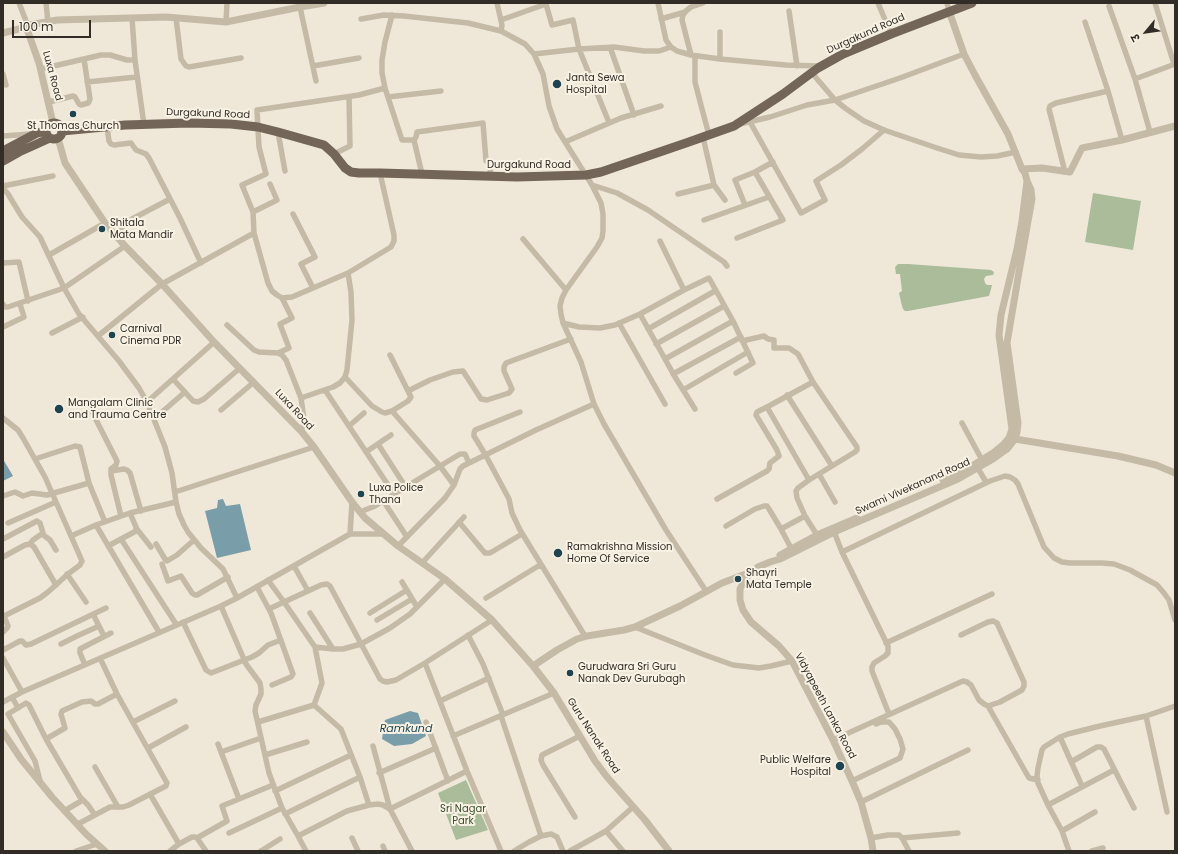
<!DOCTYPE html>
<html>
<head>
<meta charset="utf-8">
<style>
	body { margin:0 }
	#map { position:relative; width:1178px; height:854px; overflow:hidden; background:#efe8d9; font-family:Poppins,"Noto Sans Devanagari",sans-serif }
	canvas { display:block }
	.frame { position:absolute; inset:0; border:4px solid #322c26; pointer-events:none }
	.north { position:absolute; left:1126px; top:12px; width:40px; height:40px; -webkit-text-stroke:3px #f7f2e4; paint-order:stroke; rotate:241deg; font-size:11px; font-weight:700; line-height:16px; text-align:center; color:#322c26 }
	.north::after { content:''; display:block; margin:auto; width:14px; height:18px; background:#322c26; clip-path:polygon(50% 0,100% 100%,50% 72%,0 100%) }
	.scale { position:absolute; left:12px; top:20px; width:79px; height:18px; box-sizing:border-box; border:2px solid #322c26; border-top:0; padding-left:5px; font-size:12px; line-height:14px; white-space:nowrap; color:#322c26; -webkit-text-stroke:3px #f7f2e4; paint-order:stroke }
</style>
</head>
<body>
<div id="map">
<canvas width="1178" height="854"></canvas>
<div class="frame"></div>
<div class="north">उ</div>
<div class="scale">100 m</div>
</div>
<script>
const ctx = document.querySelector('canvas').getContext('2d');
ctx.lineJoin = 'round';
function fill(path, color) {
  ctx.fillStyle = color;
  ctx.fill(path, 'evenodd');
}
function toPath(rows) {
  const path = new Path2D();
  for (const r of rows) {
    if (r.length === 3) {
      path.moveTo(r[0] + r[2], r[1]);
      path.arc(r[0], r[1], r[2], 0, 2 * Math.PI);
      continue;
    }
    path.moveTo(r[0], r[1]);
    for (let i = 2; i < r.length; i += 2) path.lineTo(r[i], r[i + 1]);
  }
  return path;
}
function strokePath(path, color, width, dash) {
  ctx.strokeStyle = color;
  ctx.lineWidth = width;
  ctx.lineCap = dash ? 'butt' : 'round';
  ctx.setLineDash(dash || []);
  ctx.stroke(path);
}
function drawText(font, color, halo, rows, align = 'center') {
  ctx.font = font + ' Poppins,sans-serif';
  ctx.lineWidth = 4;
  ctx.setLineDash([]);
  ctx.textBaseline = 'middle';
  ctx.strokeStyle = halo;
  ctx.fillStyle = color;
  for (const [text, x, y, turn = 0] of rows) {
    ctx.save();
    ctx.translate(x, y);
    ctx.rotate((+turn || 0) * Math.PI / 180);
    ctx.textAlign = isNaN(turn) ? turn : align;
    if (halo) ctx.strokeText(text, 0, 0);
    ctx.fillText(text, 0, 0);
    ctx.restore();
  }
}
fill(toPath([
	[1093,193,1141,201,1133,250,1085,242],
	[898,264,908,264,991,270,994,272,993,275,986,276,984,279,985,283,987,285,992,285,991,289,989,296,908,311,905,311,903,309,902,306,899,293,902,291,900,274,896,274,895,267],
	[466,780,488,830,456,840,438,793]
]), '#aabc9a');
fill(toPath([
	[3,459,13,476,3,481],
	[223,499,226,506,240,504,251,550,217,558,205,511,217,508,218,500],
	[410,711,418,713,426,736,412,744,394,746,382,739,385,720]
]), '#7a9ea9');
strokePath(toPath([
	[19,3,28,26],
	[46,3,48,22],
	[497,3,502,25,501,31],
	[658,3,666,40,671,47,677,51,691,55,720,59,786,65,819,66],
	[878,3,891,34],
	[947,3,949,11],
	[1155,3,1174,64],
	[1109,6,1135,79,1150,132],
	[300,7,316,81],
	[789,11,797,66],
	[132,18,135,60,144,125],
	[176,18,181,59,186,66,189,67,241,58],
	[361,19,384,15,404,16,468,23,501,31,525,44,534,54,543,74,549,106,557,129,592,185,601,203,603,214,603,231,602,238,597,247,566,290,562,298,560,306,561,314,563,323,581,362,594,404,604,424,666,530,706,591],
	[661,19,685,12],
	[501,20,546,4,552,25,573,20,579,49,608,120],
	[226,22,227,3],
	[1085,22,1108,91,1122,140],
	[720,32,720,59],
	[610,47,634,115],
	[534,54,579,49,614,47,644,51,659,51,671,47],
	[691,55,682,20,683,15,686,11,691,7,703,3],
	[695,56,695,82,702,109,709,135],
	[313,66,359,58],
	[41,69,101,55,110,55,127,60,135,60],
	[812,73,835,100,845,108,864,121,884,130,937,148,959,155,981,157,997,156,1016,152],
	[3,74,6,85],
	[1135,79,1175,64],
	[87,82,137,77],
	[385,88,402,140,414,140],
	[388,97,441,91],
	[49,102,73,96,75,97,79,104,81,105,88,103,89,102,90,99,84,59],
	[750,122,801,213,825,200,816,181,841,165,862,149,884,130],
	[740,124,770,117,807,105,835,100,900,78,964,54],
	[107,127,109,141,111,144,114,145,131,143,136,150,146,154,149,158,180,218,201,263],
	[278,132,285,171],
	[3,136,31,134],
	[565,142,621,118,661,106],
	[334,154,350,146,349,97],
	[1065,172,1049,109,1050,106,1056,103,1108,91],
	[422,174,414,140,416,137,417,132,483,123,486,161,489,162,491,176],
	[592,185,617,193,648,210,724,262,727,266],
	[714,185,725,200],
	[3,186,53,176],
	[3,188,8,194,22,217,40,237,64,288,79,314,119,361,139,388,147,402,165,447,172,473,176,502,179,514,184,525,188,532,201,548,223,569,237,598],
	[678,194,714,185,703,137],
	[745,205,735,180,755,172],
	[253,212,277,200,270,184],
	[293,214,315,257,301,264,313,288],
	[704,220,769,197],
	[114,234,132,219,170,199],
	[737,238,783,220,755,172,773,162],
	[523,239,566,290],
	[660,241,684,290],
	[49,255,105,223],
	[3,263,19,262,28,301],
	[348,273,292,297,282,298,277,295,272,291,268,283,254,233,253,212,242,185,266,174,259,147,257,110,359,95,385,88,382,73,382,60,385,42,392,15],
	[3,304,5,307,8,307,64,288,125,246],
	[640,314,684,290,709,278,733,321,753,363,736,373],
	[563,323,579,327,600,328,615,325,640,314,675,377,695,409],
	[619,323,665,404],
	[227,325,254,350,259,352,278,353,282,355,286,360,301,398],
	[3,327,24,317,20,304],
	[648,329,715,291],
	[52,333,83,317],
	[98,336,162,284,254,233],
	[742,341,764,336,768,339,774,340,774,348,789,348,798,354,813,382],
	[656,344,724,306],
	[278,353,289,348,280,324,292,318,282,298],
	[390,355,411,397,408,401,392,411],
	[665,359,733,321],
	[673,374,741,337],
	[345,377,372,406,382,412,385,413,392,411,440,466,454,485],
	[173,379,193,401,198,402,204,399,240,368],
	[325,390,394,494,387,500,386,505,407,537],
	[683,390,748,352],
	[408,391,430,380,453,372,463,371,481,399,487,400,509,393,512,389,504,371,504,367,506,363,571,339],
	[787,395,832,466,809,480],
	[87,402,117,461,116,465,111,469,111,475,121,516],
	[147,402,212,344],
	[221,410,254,382],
	[520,412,475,430,474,433,474,436,485,454,509,499,512,513,520,530,585,636],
	[3,418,18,430,23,438,45,477,71,536,96,525,130,513,176,502],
	[154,419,185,392],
	[962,423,982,460],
	[349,426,364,413],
	[301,431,303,426,304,419,301,398,333,387,340,383,345,377,347,370,352,320,351,292,348,273,391,247,394,241,394,235,380,173],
	[378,444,405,486],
	[366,452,391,435],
	[976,465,986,482],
	[111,471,124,469,127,470,130,473,141,511],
	[819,474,835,502],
	[89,483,105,522],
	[175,492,314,447],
	[394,494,460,454,465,454,469,463],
	[3,496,15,492,23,496,32,493,47,495,89,483,80,447,75,446,35,459],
	[717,499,767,471,769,469,770,463,779,456,777,450,756,415,757,412,767,407],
	[360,512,375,506,383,501],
	[805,516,817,535],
	[459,522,485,553,490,553,522,534],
	[8,523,56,502],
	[96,525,159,632],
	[726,526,755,509,764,506,767,506,769,509,781,529],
	[136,528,151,547],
	[833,529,842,552,888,646,888,653,885,656,874,663,872,667,872,671,889,714],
	[42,534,50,540,56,550],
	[350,534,352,502],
	[3,539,37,521,40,523,43,533,33,540,30,544],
	[121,539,176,624],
	[156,544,165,559,167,561,177,555,194,540],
	[108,546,136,531,136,527,130,513],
	[398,546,445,498,454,485,460,469,463,466,536,430,594,404],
	[791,548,781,529,805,516,797,498,796,491,798,488,809,480,767,407,813,382,857,447,857,450,855,452,832,466],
	[842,552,990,481,1005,476,1010,477,1015,480,1018,484,1044,547,1054,558,1062,562,1070,563,1102,563,1114,564,1130,570,1157,585,1164,593,1169,600,1175,620],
	[3,557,25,545,30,544,34,547,56,585],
	[422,563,464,517],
	[162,564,168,581,181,576,192,593,195,595,197,595,228,577],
	[294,566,308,591],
	[67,574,86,602],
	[268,580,284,602,321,585,327,584,330,586,380,679,383,681,387,682,396,680,425,663],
	[402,582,417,607],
	[257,587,271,613,293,674,291,677,272,685],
	[486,598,540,565],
	[221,606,246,664,260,683,261,689,261,694,256,705,255,711,269,773,282,808,298,836],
	[269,609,284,602,315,647,333,649,343,649,361,644,390,628,410,614,445,579],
	[310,613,333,649],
	[370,613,407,590],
	[93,614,104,636],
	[377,620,412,599],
	[183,622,206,670,211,673,252,657,259,653,268,645,281,640],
	[635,627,705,655,733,665,759,668,771,666,792,661],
	[3,632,7,628,8,626,4,616,40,598,48,592,68,574,80,565,82,561,71,536],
	[468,635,483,664,503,715],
	[886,643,992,594],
	[61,644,77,636,99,626],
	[315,647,322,683,314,705,341,729,360,777,369,805],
	[3,650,20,641,22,641,26,645,31,644,106,608],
	[3,658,22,692],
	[85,665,80,653,80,649,111,633],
	[12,697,18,708],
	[440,701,489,678],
	[3,702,22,692,221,606,237,598,350,534,383,534],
	[988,706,1029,778,1038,780],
	[501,716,541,836],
	[1146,716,1167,812],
	[133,722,175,701],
	[258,722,314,705],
	[426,722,448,781],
	[453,736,554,693],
	[1060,737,1082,786],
	[46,739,65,728,61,714,62,711,82,702,91,701,95,704,98,704,117,694],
	[833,740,963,681,967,682,971,685,979,700,984,704,988,706,1000,702,1022,690,1024,686,1024,682,997,623,993,621,988,622,961,635],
	[218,744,239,799,273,785],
	[373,746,390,809,467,771,501,851],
	[148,748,186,727],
	[221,752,261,738],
	[265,755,307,742],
	[1071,762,1097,747,1101,747,1104,749,1134,808],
	[95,767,118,807],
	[467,771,425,663,492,620],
	[379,773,436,748],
	[40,781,35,761,8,714,26,703,29,705,46,739,80,797,88,805,95,815],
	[852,781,900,758,903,749,900,739,895,729,889,722,881,722,876,724],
	[275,791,351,755],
	[150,794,179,844],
	[861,802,968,750],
	[1048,805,1114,770],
	[64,811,83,800],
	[285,814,360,777],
	[575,817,543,765,541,760,542,755,580,736],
	[78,824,110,807,123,807,129,805,166,786,167,783,117,694,100,658],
	[606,831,623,851],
	[1062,831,1095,812],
	[229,833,282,808],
	[197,838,227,821,222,806,239,799],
	[352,838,358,851],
	[871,838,888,835,899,835,902,838,909,851],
	[902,838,958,833],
	[383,846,385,851],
	[76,851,97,844],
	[170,851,179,844,192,837,195,837,197,838,206,851],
	[261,851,280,839],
	[306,851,298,836,347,811,369,805,378,804,383,805,390,809,412,851],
	[514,851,529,842,541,836,551,834,557,837,563,851],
	[570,851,606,831,633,807],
	[1069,851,1062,831,1048,805,1038,783,1037,776,1038,768,1042,750,1044,747,1060,737,1068,734,1100,726,1146,716,1175,706],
	[1092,851,1103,848]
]), '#c5baa6', 5.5);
strokePath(toPath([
	[3,33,27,27],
	[53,123,39,63,27,29,27,26,29,25,57,20,166,17,226,22,300,7,324,3],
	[58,138,65,163,105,223,125,246,162,284,214,342,301,431,314,447,352,502,365,518,398,546,445,579,492,620,533,666,554,693,595,761,607,777,645,820,669,851],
	[1022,169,1042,168,1070,172,1082,148,1122,140,1175,126],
	[1015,439,1118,456,1156,465,1175,473],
	[943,480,972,466,993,453,1003,445,1009,438,1012,429,999,335,1001,315,1017,249,1022,221,1027,181,1025,173,1022,169,1008,134,975,75,964,54,949,11],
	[780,555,817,535,857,518],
	[533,666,557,650,577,639,587,636,624,630,635,627,680,606,722,583,751,572],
	[3,732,21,759,52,797,86,834,105,851],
	[873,851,871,838,861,802,852,781,833,740,792,661,779,646,751,622,743,610,740,600,740,589,744,581,751,572,758,567,770,562,780,559,834,532,958,479,993,459,1007,449,1015,439,1017,432,1018,423,1007,343,1019,272,1032,199,1031,190,1027,181]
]), '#c5baa6', 7);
strokePath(toPath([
	[54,131,8],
	[62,131,125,125,189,123,231,124,258,127,278,132,324,145,334,154,345,168,351,172,359,173,380,173,517,177,586,175,601,172,686,143,734,126,783,94,818,68,843,54,891,34,972,3],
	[3,151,37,133,46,131],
	[3,161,19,152,50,138]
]), '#736658', 9);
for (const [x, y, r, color] of [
	[557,84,5,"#1f4350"],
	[73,114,4,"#1f4350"],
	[102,229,4,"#1f4350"],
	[112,335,4,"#1f4350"],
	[59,409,5,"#1f4350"],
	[361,494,4,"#1f4350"],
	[558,553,5,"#1f4350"],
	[738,579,4,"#1f4350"],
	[570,673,4,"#1f4350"],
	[840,766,5,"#1f4350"]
]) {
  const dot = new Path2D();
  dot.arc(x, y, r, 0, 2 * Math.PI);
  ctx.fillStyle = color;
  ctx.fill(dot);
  strokePath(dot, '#f7f2e4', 1.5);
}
drawText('10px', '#322c26', '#f7f2e4', [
	["Durgakund Road",866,34,-24],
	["Luxa Road",52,76,75],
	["Durgakund Road",208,114,2],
	["Durgakund Road",529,165],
	["Luxa Road",294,410,47],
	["Swami Vivekanand Road",913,487,-24],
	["Vidyapeeth Lanka Road",825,706,62],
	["Guru Nanak Road",593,736,57]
]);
drawText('10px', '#322c26', '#f7f2e4', [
	["Janta Sewa",566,78],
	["Hospital",566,90],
	["St Thomas Church",73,126,"center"],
	["Shitala",110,223],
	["Mata Mandir",110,235],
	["Carnival",120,329],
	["Cinema PDR",120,341],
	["Mangalam Clinic",68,403],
	["and Trauma Centre",68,415],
	["Luxa Police",369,488],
	["Thana",369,500],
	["Ramakrishna Mission",567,547],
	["Home Of Service",567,559],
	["Shayri",746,573],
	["Mata Temple",746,585],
	["Gurudwara Sri Guru",578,667],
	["Nanak Dev Gurubagh",578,679],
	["Public Welfare",831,760,"right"],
	["Hospital",831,772,"right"]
], 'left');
drawText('10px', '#3b4e2c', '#f7f2e4', [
	["Sri Nagar",463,809],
	["Park",463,821]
]);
drawText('italic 11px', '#1f4350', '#f7f2e4', [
	["Ramkund",406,729]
]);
</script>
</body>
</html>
